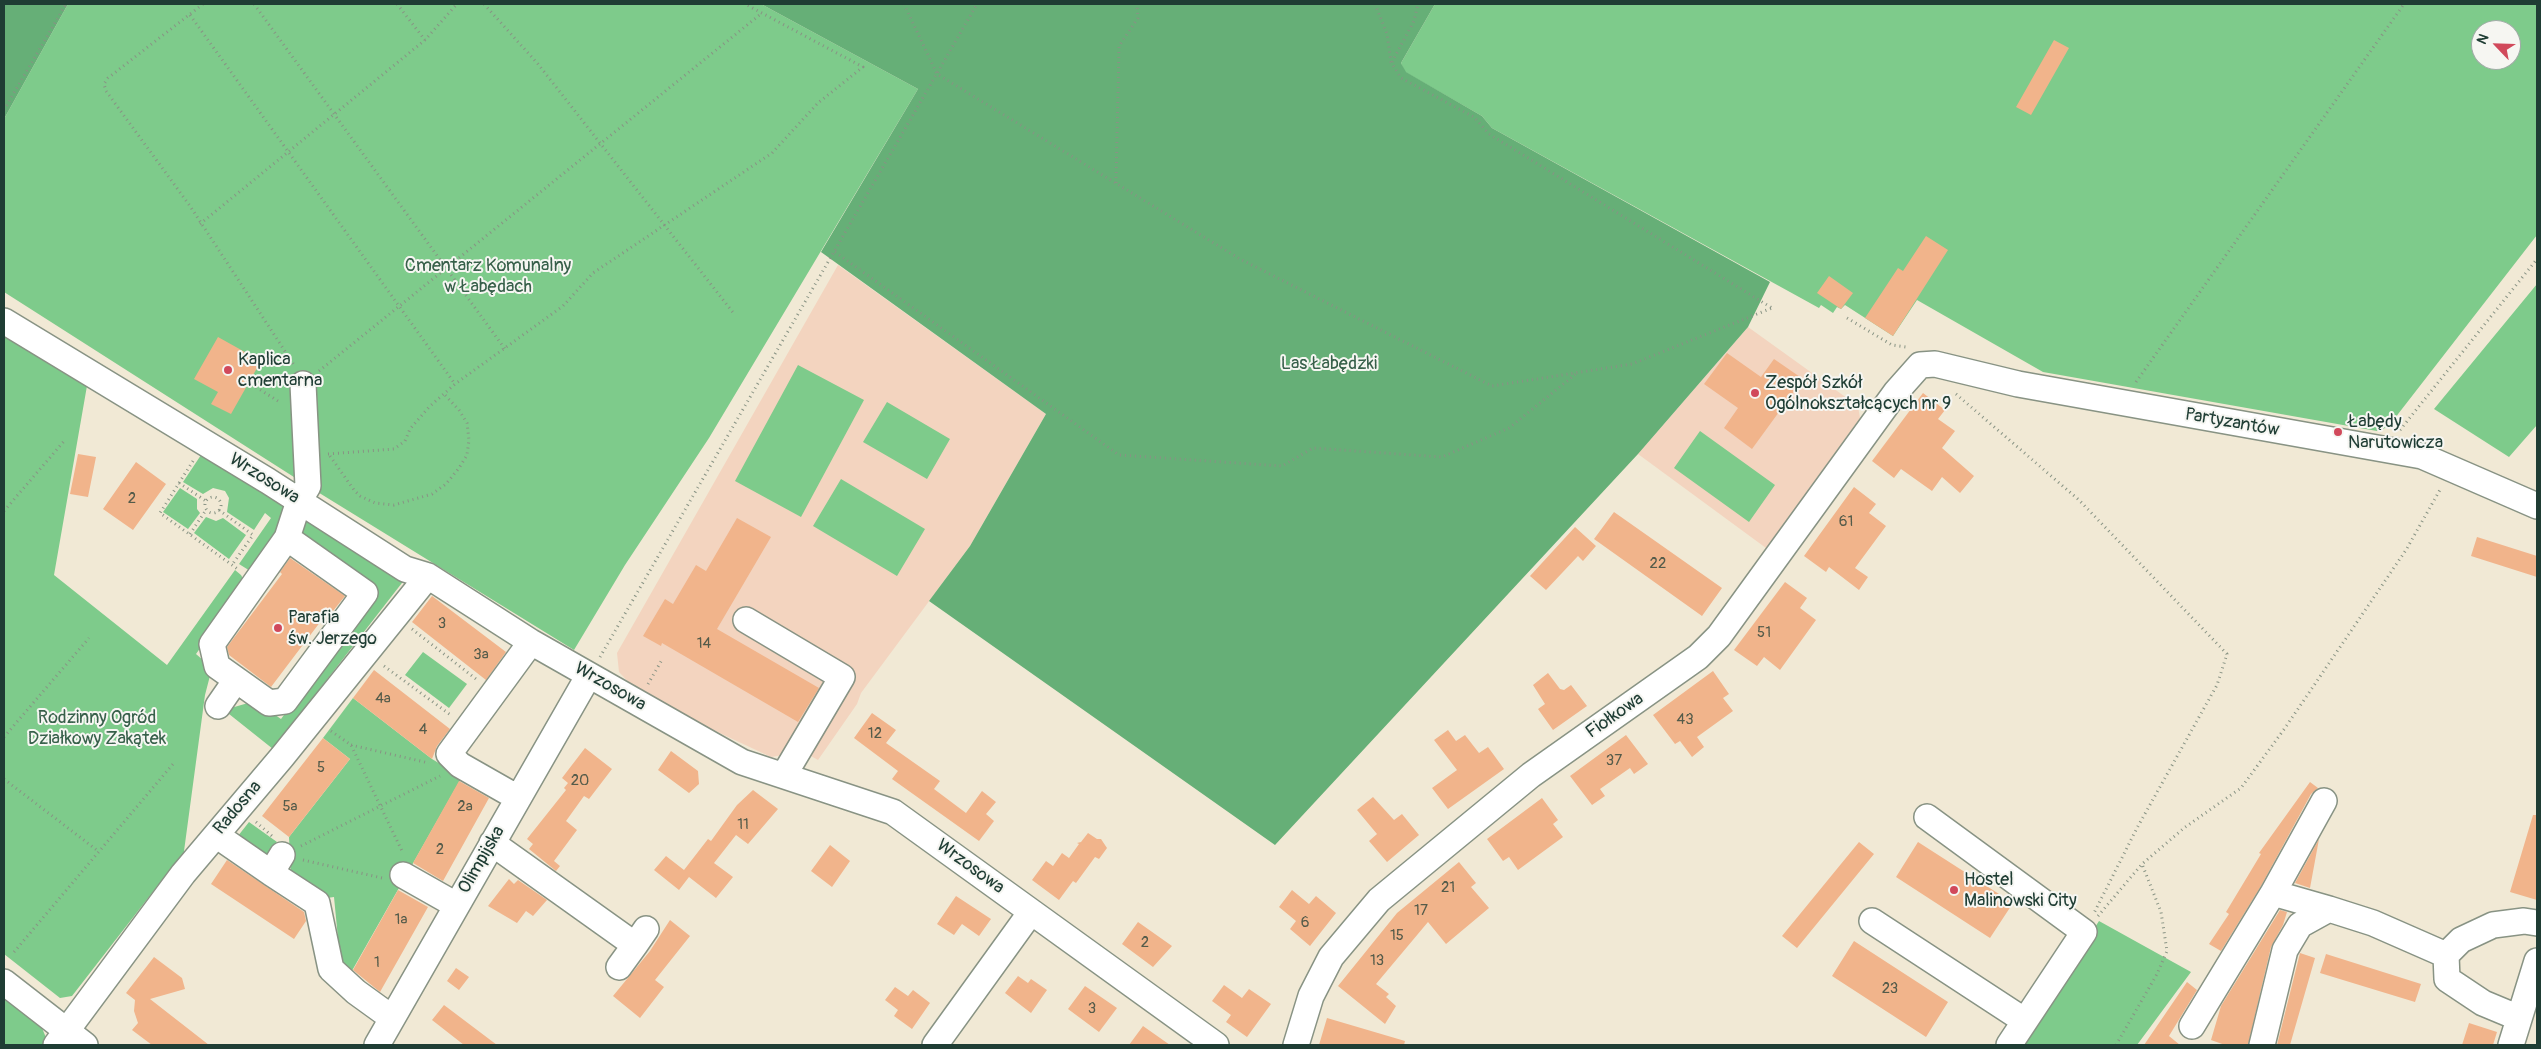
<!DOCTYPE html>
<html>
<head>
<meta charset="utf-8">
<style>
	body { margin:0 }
	#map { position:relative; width:2541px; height:1049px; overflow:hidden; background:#f1e9d5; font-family:Pangolin,sans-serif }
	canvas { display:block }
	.frame { position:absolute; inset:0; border:5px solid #1f3d34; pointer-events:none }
	.north { position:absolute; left:2471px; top:20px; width:50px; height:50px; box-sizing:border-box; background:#f6f6f2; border:1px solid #a0aca6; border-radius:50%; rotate:294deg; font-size:14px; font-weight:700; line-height:20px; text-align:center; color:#1f3d34 }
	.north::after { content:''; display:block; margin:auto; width:18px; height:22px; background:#d1495b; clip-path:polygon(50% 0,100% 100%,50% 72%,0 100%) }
</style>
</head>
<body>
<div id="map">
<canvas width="2541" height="1049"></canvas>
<div class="frame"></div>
<div class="north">N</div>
</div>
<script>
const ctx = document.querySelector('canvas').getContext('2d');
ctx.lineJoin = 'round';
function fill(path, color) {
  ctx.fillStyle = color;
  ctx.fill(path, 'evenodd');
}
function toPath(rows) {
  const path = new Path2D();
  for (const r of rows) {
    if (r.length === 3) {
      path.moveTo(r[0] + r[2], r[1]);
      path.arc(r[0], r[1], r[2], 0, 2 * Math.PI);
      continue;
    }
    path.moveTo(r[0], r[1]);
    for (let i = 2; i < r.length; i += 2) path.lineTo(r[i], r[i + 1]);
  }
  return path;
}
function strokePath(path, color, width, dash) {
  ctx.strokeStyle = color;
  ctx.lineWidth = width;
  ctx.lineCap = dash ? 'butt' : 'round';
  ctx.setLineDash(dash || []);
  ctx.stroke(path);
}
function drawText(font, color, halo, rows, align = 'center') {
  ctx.font = font + ' Pangolin,sans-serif';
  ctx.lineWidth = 4;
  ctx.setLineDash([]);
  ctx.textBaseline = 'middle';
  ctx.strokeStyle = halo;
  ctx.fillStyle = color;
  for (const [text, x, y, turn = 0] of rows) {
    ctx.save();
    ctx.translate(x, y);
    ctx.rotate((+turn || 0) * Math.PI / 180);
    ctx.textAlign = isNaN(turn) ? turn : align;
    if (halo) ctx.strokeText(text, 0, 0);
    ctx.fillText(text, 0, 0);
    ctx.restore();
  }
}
fill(toPath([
	[838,265,1046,414,970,546,861,693,857,704,818,760,791,745,783,755,771,757,677,713,634,688,619,672,617,653],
	[1748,327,1858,406,1860,418,1766,548,1638,454]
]), '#f3d4bf');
fill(toPath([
	[68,4,761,4,918,89,709,438,625,565,574,650,308,486,4,292,4,119],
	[1435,4,2537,4,2537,235,2388,427,2377,431,2043,372,1917,300,1893,336,1845,305,1841,309,1837,307,1833,313,1821,305,1819,308,1492,128,1482,116,1405,72,1401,63],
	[2481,30,2511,30,2511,60,2481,60],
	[2537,284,2537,425,2509,457,2434,409],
	[4,327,88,380,54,575,167,665,235,570,241,575,246,584,196,654,212,668,205,695,182,866,176,862,72,996,60,998,4,954],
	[798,365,864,400,801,517,735,481],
	[887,402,950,439,927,479,863,442],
	[1700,431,1775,485,1749,522,1674,468],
	[203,452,291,508,255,574,239,564,271,518,265,513,254,530,227,512,229,498,225,491,213,488,203,494,183,482],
	[841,479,925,529,897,576,813,526],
	[180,488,197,499,197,509,200,513,188,529,163,512],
	[305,516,405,579,273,749,224,710,255,701,281,719,377,590,300,534],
	[206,517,216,521,223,518,246,535,229,559,194,533],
	[423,652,467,684,449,708,405,675],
	[353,698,432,759,462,777,349,976,340,959,334,897,320,899,291,879,289,837,350,759,323,738],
	[249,822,277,842,265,860,234,841],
	[2099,921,2191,972,2137,1045,2018,1045],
	[4,998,42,1028,49,1045,4,1045]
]), '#7ecb8b');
fill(toPath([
	[4,4,68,4,4,119],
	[761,4,1435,4,1401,63,1406,72,1482,116,1492,128,1770,282,1748,327,1638,454,1275,845,929,601,970,546,1046,414,821,252,918,89]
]), '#66af77');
fill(toPath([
	[2054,40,2069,48,2031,115,2016,107],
	[1926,236,1948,250,1893,336,1865,318,1898,268,1903,271],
	[1829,276,1853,293,1841,309,1817,293],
	[218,337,261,361,231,414,211,404,218,392,194,379],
	[1727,353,1761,377,1774,359,1803,379,1752,449,1724,428,1738,408,1704,384],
	[1923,393,1945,410,1938,419,1955,431,1942,448,1974,476,1960,493,1942,477,1932,491,1901,469,1894,478,1872,461],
	[78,454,96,457,88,497,70,494],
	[136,462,166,484,133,530,103,509],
	[1854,487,1876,504,1869,513,1886,526,1855,568,1868,577,1859,590,1829,567,1826,572,1804,556],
	[1614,512,1722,588,1702,616,1594,539],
	[737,518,771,537,717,629,819,688,798,722,662,643,661,646,643,636,665,599,673,604,696,565,706,571],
	[1575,527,1596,546,1583,561,1578,556,1546,590,1530,576],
	[2477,537,2537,556,2537,577,2471,556],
	[290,558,345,596,333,611,330,609,271,687,229,655,227,647,282,574,280,572],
	[1785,582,1807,598,1800,608,1816,620,1780,670,1764,657,1757,666,1734,650],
	[432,596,506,652,486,680,412,622],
	[374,670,450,729,437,746,432,759,353,698],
	[1713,671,1729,694,1723,698,1733,711,1697,737,1704,747,1692,757,1680,741,1675,744,1653,715],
	[1548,673,1560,689,1564,690,1571,685,1587,706,1553,730,1538,709,1545,704,1533,685],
	[872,713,896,730,886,743,940,781,934,789,966,813,982,791,996,802,986,814,994,821,979,841,892,779,898,771,854,738],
	[1448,730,1456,741,1465,735,1479,753,1488,747,1504,769,1448,809,1432,788,1457,770,1434,740],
	[1626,735,1648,764,1634,774,1630,768,1600,789,1605,796,1592,805,1570,776],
	[323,738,350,759,289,837,262,816],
	[585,748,612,769,589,799,584,796,566,821,577,830,554,861,560,866,556,871,529,849,533,844,527,839,566,790,564,788,568,783,562,778],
	[671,751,698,771,699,784,689,793,658,770],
	[459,781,489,798,443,881,413,863],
	[2310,782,2318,788,2311,794,2261,886,2221,951,2209,944,2229,914,2226,912,2261,854,2259,853],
	[753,790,778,809,748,844,736,835,714,863,733,877,716,898,689,877,679,890,654,870,666,856,684,870,708,839,711,841,737,805],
	[1373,797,1394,820,1402,814,1419,835,1387,862,1369,841,1377,834,1357,810],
	[1542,798,1558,820,1553,824,1563,837,1518,870,1509,857,1503,861,1487,839],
	[2533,815,2537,815,2537,900,2510,892],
	[1088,833,1097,839,1101,839,1107,848,1099,859,1095,857,1076,883,1073,881,1059,900,1032,880,1046,861,1053,866,1062,853,1069,858,1079,844,1077,843,1081,842],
	[2319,839,2310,888,2295,883],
	[1859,842,1874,854,1797,948,1782,936],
	[1918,842,2013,903,1990,938,1896,877],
	[830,845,850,861,832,887,811,871],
	[227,860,304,912,306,921,294,939,211,884],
	[1459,862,1476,883,1471,887,1489,908,1446,944,1428,922,1376,984,1389,994,1386,997,1396,1006,1385,1024,1338,986,1397,913],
	[509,879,514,884,518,880,547,900,533,916,526,911,517,923,488,906],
	[398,890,428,907,380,992,353,970],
	[1292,890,1309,904,1316,896,1336,913,1310,946,1290,929,1296,921,1279,907],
	[956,896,991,919,979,936,962,924,954,935,937,924],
	[2280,910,2287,912,2283,925,2271,947,2248,1045,2225,1045,2211,1040,2221,1006],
	[670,920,690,936,655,980,664,987,640,1018,613,996,650,951],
	[1138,922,1172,946,1153,967,1122,944],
	[1854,941,1948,1002,1926,1037,1832,976],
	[2300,953,2315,958,2290,1045,2277,1045],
	[2326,954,2421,984,2415,1002,2320,973],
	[154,957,182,978,185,989,150,999,209,1045,152,1045,132,1030,138,1023,134,1011,135,1000,126,993],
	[456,968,469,977,459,990,447,981],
	[1018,976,1028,983,1031,979,1047,990,1031,1013,1005,993],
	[2187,982,2197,990,2169,1036,2180,1045,2144,1045],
	[1224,985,1242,998,1249,989,1271,1004,1247,1037,1226,1022,1231,1015,1212,1001],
	[1085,986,1117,1008,1099,1032,1068,1009],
	[895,987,908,996,913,990,930,1003,912,1029,894,1016,898,1010,885,1000],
	[444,1005,497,1045,464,1045,432,1020],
	[1327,1018,1405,1041,1404,1045,1319,1045],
	[2469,1023,2497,1032,2493,1045,2462,1045],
	[1143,1026,1170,1045,1129,1045]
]), '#f1b48b');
const minor = toPath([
	[4,321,268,481,405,569,428,576,531,642,742,762,893,812,1216,1045],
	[287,538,365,593,285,701,269,703,217,666,212,644,287,538],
	[287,538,299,501,308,486,303,384],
	[746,620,842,677,784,775],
	[218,706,236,680],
	[518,798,460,765,449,754,531,642],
	[2324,801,2273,893,2329,909],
	[1927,817,2084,932,2009,1045],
	[216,835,271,873],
	[492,843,635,945,646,929],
	[282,855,271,873,317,903,331,969,356,992,392,1018],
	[403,875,456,905],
	[1872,921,2025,1021],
	[619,967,635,945],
	[4,982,85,1045],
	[2519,1018,2483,1003,2447,979,2446,955,2461,940,2493,925,2524,921,2537,923],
	[2192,1026,2273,893],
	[56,1045,183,874,282,757,428,576],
	[377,1045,589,675],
	[935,1045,1031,912],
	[1296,1045,1311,996,1331,957,1379,900,1531,775,1698,657,1719,636,1896,392,1920,365,1935,364,2018,384,2422,456,2537,506],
	[2262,1045,2285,950,2300,925,2329,909,2373,923,2446,955],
	[2511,1045,2537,961]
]);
strokePath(minor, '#889384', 28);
strokePath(toPath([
	[203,4,108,78,104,84,106,91,190,206,294,365],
	[254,4,505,349],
	[397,4,425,40],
	[484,4,538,64,735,315],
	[904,4,937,74,1240,259,1492,386,1632,364,1772,308],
	[1375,4,1387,34,1391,62,1401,78,1474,117,1489,134,1772,308],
	[190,15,455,384],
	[1392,62,1414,21,1418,4],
	[4,110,66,4],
	[1116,183,1119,46,1138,18,1137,4],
	[200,224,425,40,457,4],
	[835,252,1119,455,1282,466,1313,448,1442,457,1509,428,1577,373],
	[1847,318,1892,345,1906,347],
	[319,371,762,13],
	[2136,382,2404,4],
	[256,387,281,403],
	[1956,394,2079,500,2227,654,2217,685,2137,828,2094,913],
	[2400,430,2537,259],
	[328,454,394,449,405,441,410,429,429,407,455,384,563,306,593,273,772,153,818,103,863,67,745,4],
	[330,456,354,490,360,496,375,503,394,505,432,494,446,484,459,468,467,455,469,440,467,423,459,410,444,394],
	[193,461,160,513,239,570],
	[179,483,206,501],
	[213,505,8],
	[219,510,253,535,232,565],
	[4,511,65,440],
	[190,534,206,510],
	[412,629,476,679],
	[600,657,977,4],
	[384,666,452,716],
	[648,684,663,658],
	[331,731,351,745,403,853],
	[4,737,89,638],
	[351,745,429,763],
	[4,779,98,851],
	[256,822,272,836],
	[301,846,440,776],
	[303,860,382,878],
	[2098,916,2142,864,2184,828,2241,788,2285,728,2406,550,2441,488],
	[14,952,173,764],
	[2116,1045,2157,974,2167,951,2161,912,2142,864]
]), '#889384', 3, [1, 4]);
strokePath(minor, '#fff', 25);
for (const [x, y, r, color] of [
	[228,370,5,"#d1495b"],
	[1755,393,5,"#d1495b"],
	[2338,432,5,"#d1495b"],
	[278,628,5,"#d1495b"],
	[1954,890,5,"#d1495b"]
]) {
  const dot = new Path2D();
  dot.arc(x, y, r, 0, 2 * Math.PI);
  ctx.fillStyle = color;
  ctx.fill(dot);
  strokePath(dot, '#f6f6f2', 2);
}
drawText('15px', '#545b4a', null, [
	["2",132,499],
	["61",1846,522],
	["22",1658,564],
	["3",442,624],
	["51",1764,633],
	["14",704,644],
	["3a",481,655],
	["4a",383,699],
	["43",1685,720],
	["4",423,730],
	["12",875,734],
	["37",1614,761],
	["5",321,768],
	["20",580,781],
	["5a",290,807],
	["2a",465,807],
	["11",743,825],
	["2",440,850],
	["21",1448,888],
	["17",1421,911],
	["1a",401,920],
	["6",1305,923],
	["15",1397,936],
	["2",1145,943],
	["13",1377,961],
	["1",377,963],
	["23",1890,989],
	["3",1092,1009]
]);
drawText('18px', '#37604a', '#f6f6f2', [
	["Cmentarz Komunalny",488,266],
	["w Łabędach",488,287],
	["Las Łabędzki",1329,364],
	["Rodzinny Ogród",97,718],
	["Działkowy Zakątek",97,739]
]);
drawText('18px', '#1f3d34', '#f6f6f2', [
	["Kaplica",238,360],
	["cmentarna",238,381],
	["Zespół Szkół",1765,383],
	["Ogólnokształcących nr 9",1765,404],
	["Łabędy",2348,422],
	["Narutowicza",2348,443],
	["Parafia",288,618],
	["św. Jerzego",288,639],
	["Hostel",1964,880],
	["Malinowski City",1964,901]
], 'left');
drawText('18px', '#1f3d34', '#f6f6f2', [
	["Partyzantów",2232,423,10],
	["Wrzosowa",264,479,32],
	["Wrzosowa",610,687,30],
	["Fiołkowa",1615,716,-35],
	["Radosna",238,808,-50],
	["Olimpijska",482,860,-60],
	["Wrzosowa",970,867,36]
]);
</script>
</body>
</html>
